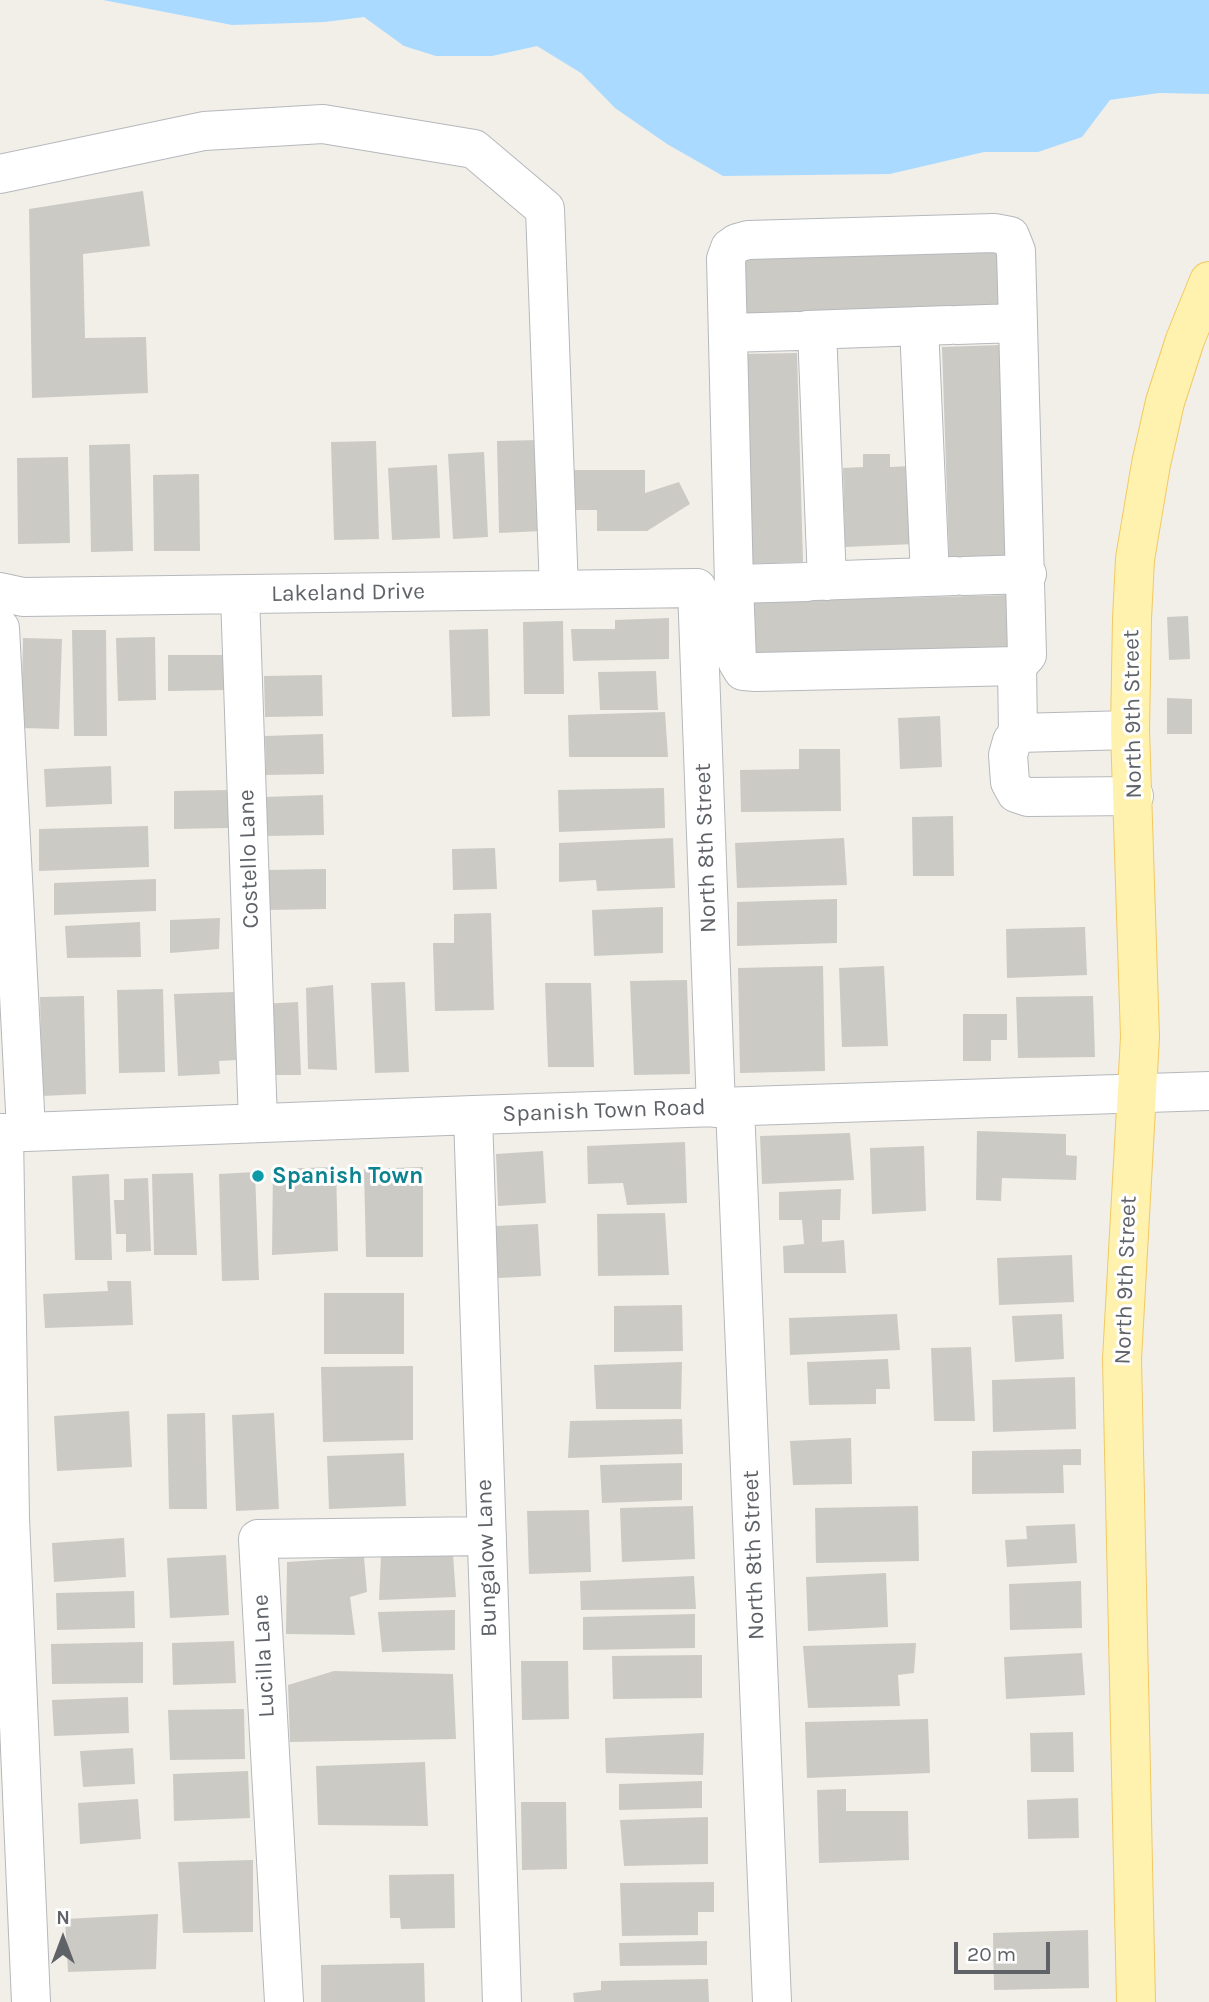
<!DOCTYPE html>
<html>
<head>
<meta charset="utf-8">
<style>
	body { margin:0 }
	#map { position:relative; width:1209px; height:2002px; overflow:hidden; background:#f1efe8; font-family:Karla,sans-serif }
	canvas { display:block }
	.north { position:absolute; left:28px; top:1904px; width:70px; height:70px; -webkit-text-stroke:5px #fff; paint-order:stroke; rotate:0deg; font-size:19px; font-weight:700; line-height:28px; text-align:center; color:#5f6368 }
	.north::after { content:''; display:block; margin:auto; width:24px; height:32px; background:#5f6368; clip-path:polygon(50% 0,100% 100%,50% 72%,0 100%) }
	.scale { position:absolute; left:954px; top:1942px; width:96px; height:32px; box-sizing:border-box; border:4px solid #5f6368; border-top:0; padding-left:9px; font-size:21px; line-height:24px; white-space:nowrap; color:#5f6368; -webkit-text-stroke:5px #fff; paint-order:stroke }
</style>
</head>
<body>
<div id="map">
<canvas width="1209" height="2002"></canvas>
<div class="north">N</div>
<div class="scale">20 m</div>
</div>
<script>
const ctx = document.querySelector('canvas').getContext('2d');
ctx.lineJoin = 'round';
function fill(path, color) {
  ctx.fillStyle = color;
  ctx.fill(path, 'evenodd');
}
function toPath(rows) {
  const path = new Path2D();
  for (const r of rows) {
    path.moveTo(r[0], r[1]);
    for (let i = 2; i < r.length; i += 2) path.lineTo(r[i], r[i + 1]);
  }
  return path;
}
function strokePath(path, color, width, dash) {
  ctx.strokeStyle = color;
  ctx.lineWidth = width;
  ctx.lineCap = dash ? 'butt' : 'round';
  ctx.setLineDash(dash || []);
  ctx.stroke(path);
}
function drawText(font, color, halo, rows, align = 'center') {
  ctx.font = font + ' Karla,sans-serif';
  ctx.lineWidth = 6;
  ctx.setLineDash([]);
  ctx.textBaseline = 'middle';
  ctx.strokeStyle = halo;
  ctx.fillStyle = color;
  for (const [text, x, y, turn = 0] of rows) {
    ctx.save();
    ctx.translate(x, y);
    ctx.rotate((+turn || 0) * Math.PI / 180);
    ctx.textAlign = isNaN(turn) ? turn : align;
    if (halo) ctx.strokeText(text, 0, 0);
    ctx.fillText(text, 0, 0);
    ctx.restore();
  }
}
fill(toPath([
	[103,0,1209,0,1209,94,1159,93,1110,100,1082,137,1038,152,984,152,890,174,723,176,667,144,615,108,581,73,537,46,492,56,436,56,404,46,364,17,325,22,232,25]
]), '#aadaff');
fill(toPath([
	[143,191,150,246,83,254,85,338,146,337,148,393,32,398,29,209],
	[997,252,999,309,738,317,736,259],
	[1000,345,1006,556,949,557,942,347],
	[797,353,803,562,745,564,739,354],
	[540,440,542,531,499,533,497,441],
	[376,441,379,539,334,540,331,442],
	[130,444,133,551,91,552,89,445],
	[484,452,488,537,453,539,448,454],
	[863,454,890,454,890,467,911,466,914,544,845,547,843,468,863,467],
	[68,457,70,543,18,544,17,458],
	[437,465,440,538,392,540,388,468],
	[573,470,645,470,645,493,679,482,690,504,647,531,597,531,597,510,573,510],
	[199,474,200,551,154,551,153,475],
	[1008,595,1010,651,748,658,746,602],
	[1188,616,1190,659,1169,660,1167,617],
	[669,618,669,659,573,661,571,629,615,629,615,620],
	[563,621,564,694,524,694,523,622],
	[488,629,490,716,452,717,449,630],
	[72,630,106,630,107,736,74,736],
	[155,637,156,700,118,701,116,638],
	[23,638,62,639,59,729,21,728],
	[168,655,227,655,227,690,168,691],
	[656,671,658,710,600,710,598,672],
	[322,675,323,716,265,717,264,676],
	[1167,698,1192,699,1192,734,1167,734],
	[665,712,668,757,569,757,568,715],
	[940,716,942,767,900,769,898,718],
	[323,734,324,774,266,775,265,736],
	[799,749,840,749,841,811,741,812,740,770,799,769],
	[111,766,112,804,46,807,44,769],
	[664,788,665,828,559,832,558,790],
	[228,790,228,828,174,829,174,791],
	[323,795,324,835,266,836,265,797],
	[953,816,954,876,913,876,912,817],
	[148,826,149,867,39,871,39,829],
	[673,838,675,888,597,891,596,880,559,882,559,843],
	[844,838,847,885,737,888,735,843],
	[495,848,497,889,453,890,452,849],
	[326,869,326,909,268,910,267,870],
	[156,879,156,911,54,915,54,883],
	[837,899,837,943,737,946,737,902],
	[663,907,663,953,594,956,592,910],
	[491,913,494,1010,435,1011,433,943,454,943,454,914],
	[220,918,219,949,170,953,170,920],
	[140,922,141,957,67,958,65,926],
	[1085,927,1087,975,1007,978,1006,929],
	[823,966,825,1071,740,1073,738,968],
	[884,966,888,1046,842,1047,839,968],
	[687,980,690,1074,634,1075,630,981],
	[405,982,409,1072,375,1073,371,983],
	[545,983,591,983,594,1067,548,1067],
	[333,985,337,1070,308,1069,306,988],
	[163,989,165,1072,119,1073,117,990],
	[234,992,236,1060,219,1061,220,1074,178,1076,174,994],
	[84,996,86,1094,42,1096,40,997],
	[1093,996,1095,1057,1018,1058,1016,997],
	[298,1002,301,1075,262,1075,261,1004],
	[963,1014,1007,1014,1007,1040,991,1040,991,1061,963,1061],
	[977,1131,1066,1134,1066,1155,1077,1156,1076,1180,1002,1178,1001,1201,976,1200],
	[850,1133,854,1180,762,1184,760,1136],
	[685,1142,687,1203,627,1205,623,1183,588,1184,587,1146],
	[924,1146,926,1211,872,1214,870,1148],
	[543,1151,546,1203,498,1206,496,1154],
	[336,1167,338,1251,272,1255,273,1169],
	[423,1167,423,1257,366,1257,364,1169],
	[255,1172,259,1280,222,1281,219,1174],
	[193,1173,197,1255,154,1255,152,1174],
	[109,1174,112,1260,75,1260,72,1176],
	[148,1178,151,1251,126,1252,126,1234,116,1234,114,1200,124,1200,124,1179],
	[841,1189,840,1220,822,1220,822,1242,844,1240,846,1273,784,1273,783,1246,804,1244,802,1220,779,1220,779,1192],
	[665,1213,669,1275,598,1276,597,1214],
	[538,1224,541,1276,498,1278,496,1226],
	[1072,1255,1074,1302,999,1305,997,1258],
	[107,1281,131,1281,133,1325,45,1328,43,1294,108,1291],
	[324,1293,404,1293,404,1354,324,1354],
	[682,1305,683,1351,614,1352,614,1306],
	[897,1314,900,1350,790,1355,789,1318],
	[1062,1314,1064,1359,1015,1362,1012,1316],
	[971,1347,975,1421,934,1421,931,1348],
	[888,1359,890,1389,876,1389,876,1404,809,1405,807,1362],
	[682,1362,681,1409,596,1409,594,1365],
	[413,1366,413,1440,323,1442,321,1367],
	[1075,1377,1076,1429,993,1432,992,1380],
	[129,1411,132,1467,57,1471,54,1416],
	[205,1413,207,1509,169,1509,167,1414],
	[274,1413,279,1509,236,1511,232,1415],
	[682,1419,683,1454,568,1458,570,1421],
	[851,1438,852,1484,793,1485,790,1441],
	[1081,1449,1081,1465,1063,1465,1064,1493,972,1494,972,1451],
	[404,1453,406,1506,329,1509,327,1456],
	[682,1463,682,1500,602,1503,600,1465],
	[693,1506,695,1559,622,1562,620,1508],
	[918,1506,919,1561,816,1563,815,1508],
	[589,1510,591,1572,529,1574,527,1511],
	[1075,1524,1077,1563,1007,1567,1005,1540,1027,1539,1026,1526],
	[124,1538,126,1577,54,1582,52,1543],
	[226,1555,229,1615,170,1618,167,1558],
	[453,1555,456,1597,379,1600,381,1556],
	[364,1557,367,1592,350,1597,355,1635,286,1634,287,1562],
	[886,1573,888,1627,808,1631,806,1577],
	[694,1576,696,1609,581,1610,580,1581],
	[1081,1581,1082,1628,1010,1630,1009,1584],
	[134,1591,135,1628,57,1630,56,1593],
	[455,1610,455,1650,382,1652,378,1612],
	[695,1614,695,1648,583,1650,583,1617],
	[234,1641,236,1683,173,1685,172,1643],
	[143,1642,143,1683,52,1684,51,1644],
	[916,1643,914,1673,898,1675,900,1706,808,1708,803,1646],
	[1082,1653,1085,1695,1006,1699,1004,1657],
	[702,1655,702,1698,613,1699,612,1656],
	[521,1661,568,1661,569,1719,522,1720],
	[334,1671,453,1674,456,1739,290,1742,288,1685],
	[128,1697,129,1733,54,1736,52,1700],
	[244,1709,245,1759,170,1760,168,1710],
	[928,1719,930,1773,807,1778,805,1722],
	[1073,1732,1074,1772,1031,1772,1030,1733],
	[704,1733,703,1775,606,1773,605,1738],
	[133,1748,135,1784,83,1787,80,1751],
	[425,1762,428,1826,318,1825,316,1766],
	[248,1771,250,1818,174,1821,173,1774],
	[702,1781,702,1808,619,1810,619,1784],
	[846,1789,846,1811,908,1811,909,1860,819,1863,817,1790],
	[1078,1798,1079,1838,1028,1839,1027,1800],
	[138,1799,141,1839,80,1844,78,1803],
	[521,1802,566,1802,567,1869,522,1870],
	[708,1817,708,1864,624,1866,620,1820],
	[253,1860,253,1932,183,1933,178,1862],
	[454,1874,455,1928,401,1929,400,1918,390,1918,389,1875],
	[714,1882,714,1912,698,1912,698,1935,622,1936,620,1883],
	[158,1914,156,1969,68,1972,65,1919],
	[1088,1930,1089,1988,994,1990,993,1933],
	[707,1941,707,1965,620,1966,619,1943],
	[424,1963,425,2002,321,2002,321,1965],
	[708,1979,709,2002,574,2002,573,1993,601,1990,601,1981]
]), '#cccac5');
const minor = toPath([
	[0,174,204,131,323,124,474,149,545,209,559,590],
	[994,233,1010,236,1016,251,1027,655,1017,666,756,672,743,671,737,661,734,584,726,259,730,248,737,243,748,240,994,233],
	[957,325,1016,323],
	[919,326,930,577],
	[807,330,950,325],
	[817,330,827,581],
	[728,333,798,331],
	[964,576,1027,574],
	[814,581,955,576],
	[734,584,807,582],
	[0,592,23,597,697,588,716,1108],
	[240,595,258,1123],
	[0,628,26,1130],
	[1017,666,1018,733],
	[1130,730,1018,733,1012,741,1008,755,1010,782,1016,793,1028,797,1134,796],
	[735,1107,772,2002],
	[473,1115,502,2002],
	[0,1133,473,1115,1209,1091],
	[4,1133,10,1518,31,2002],
	[284,2002,258,1539,487,1536]
]);
const major = toPath([
	[1136,2002,1122,1359,1140,1037,1130,730,1132,619,1135,559,1151,464,1165,402,1185,340,1209,281]
]);
strokePath(minor, '#b5b8bc', 40);
strokePath(major, '#f2c960', 40);
strokePath(minor, '#fff', 38);
strokePath(major, '#fff2af', 38);
for (const [x, y, r, color] of [
	[258,1176,7,"#0f9aa8"]
]) {
  const dot = new Path2D();
  dot.arc(x, y, r, 0, 2 * Math.PI);
  ctx.fillStyle = color;
  ctx.fill(dot);
  strokePath(dot, '#fff', 2.5);
}
drawText('23px', '#5f6368', '#fff', [
	["Lakeland Drive",348,593,-1],
	["North 9th Street",1133,714,-91],
	["North 8th Street",706,848,-92],
	["Costello Lane",249,859,-92],
	["Spanish Town Road",604,1111,-2],
	["North 9th Street",1126,1280,-88],
	["North 8th Street",754,1555,-92],
	["Bungalow Lane",487,1558,-92],
	["Lucilla Lane",264,1656,-93]
]);
drawText('bold 23px', '#0d838f', '#fff', [
	["Spanish Town",272,1176]
], 'left');
</script>
</body>
</html>
